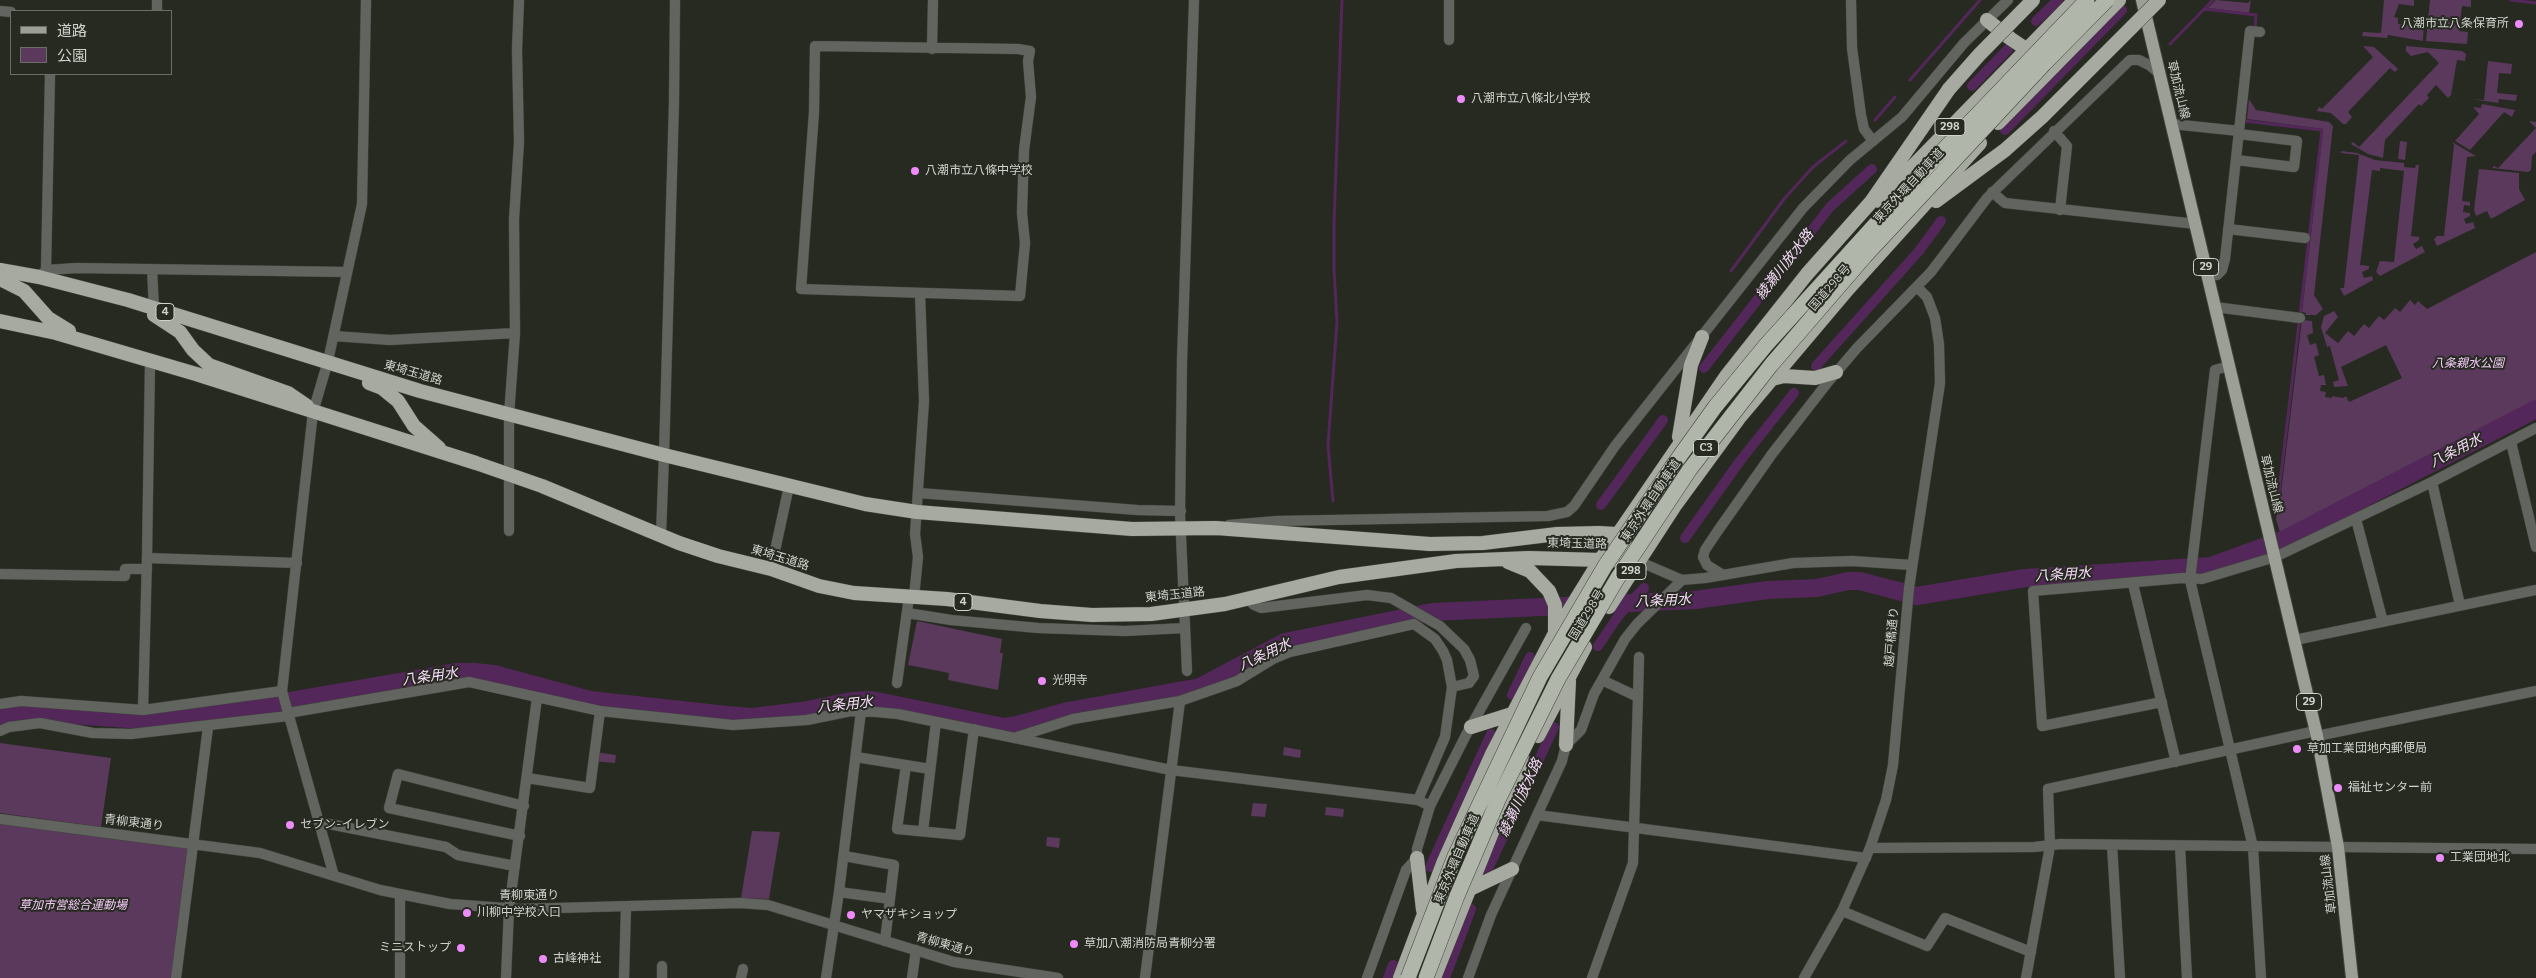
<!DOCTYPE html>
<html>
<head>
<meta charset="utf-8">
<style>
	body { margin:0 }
	#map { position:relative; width:2536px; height:978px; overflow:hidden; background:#272a21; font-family:Bitter,"Noto Sans JP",serif }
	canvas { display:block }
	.legend { position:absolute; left:10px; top:10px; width:162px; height:65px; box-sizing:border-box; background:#272a21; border:1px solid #6b6e66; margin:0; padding:6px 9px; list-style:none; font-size:15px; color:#d0d3cd }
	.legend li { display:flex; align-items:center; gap:10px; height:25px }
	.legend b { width:25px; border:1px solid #6b6e66 }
</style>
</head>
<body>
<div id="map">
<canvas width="2536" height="978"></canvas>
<ul class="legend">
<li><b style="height:6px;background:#9b9f95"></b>道路</li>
<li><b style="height:14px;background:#5a395d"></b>公園</li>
</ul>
</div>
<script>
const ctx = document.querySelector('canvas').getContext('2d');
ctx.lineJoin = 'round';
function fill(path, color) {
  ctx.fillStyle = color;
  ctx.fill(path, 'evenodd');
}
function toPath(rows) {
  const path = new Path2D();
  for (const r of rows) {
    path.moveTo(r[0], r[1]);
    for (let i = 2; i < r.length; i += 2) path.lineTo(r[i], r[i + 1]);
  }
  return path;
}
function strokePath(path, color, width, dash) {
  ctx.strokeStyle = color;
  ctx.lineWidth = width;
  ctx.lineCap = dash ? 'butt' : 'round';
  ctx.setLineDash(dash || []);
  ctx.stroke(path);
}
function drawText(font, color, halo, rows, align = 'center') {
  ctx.font = font + ' Bitter,"Noto Sans JP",serif';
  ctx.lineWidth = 4;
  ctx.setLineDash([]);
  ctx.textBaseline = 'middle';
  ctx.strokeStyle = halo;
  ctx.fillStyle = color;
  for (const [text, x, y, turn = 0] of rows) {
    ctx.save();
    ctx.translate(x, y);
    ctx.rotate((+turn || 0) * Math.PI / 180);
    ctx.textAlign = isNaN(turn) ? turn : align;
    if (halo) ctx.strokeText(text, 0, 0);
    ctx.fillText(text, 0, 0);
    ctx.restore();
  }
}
fill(toPath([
	[2216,0,2248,3,2251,0,2249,13,2208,8],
	[2384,0,2414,0,2414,6,2399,4,2394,17,2398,18,2398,24,2420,26,2421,20,2424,21,2423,41,2388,35,2387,38,2362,36,2363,32,2381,33],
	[2430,0,2471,0,2471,7,2462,6,2459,31,2468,32,2467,44,2426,41],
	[2363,46,2374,47,2398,69,2395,72,2390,68,2348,112,2352,117,2346,124,2343,124,2331,113,2317,111,2319,107,2322,109,2373,57],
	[2406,46,2462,51,2466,54,2465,61,2457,60,2451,95,2448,98,2436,85,2427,95,2429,98,2421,106,2419,104,2385,140,2383,158,2368,154,2351,144,2353,142,2359,147,2439,63,2428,52,2411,56,2406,51],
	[2488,61,2512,64,2511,74,2499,73,2497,93,2517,95,2516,101,2499,99,2498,103,2471,99,2484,100],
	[2249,99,2256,110,2329,122,2333,126,2314,295,2323,309,2316,315,2305,315,2306,313,2302,312,2323,129,2247,119],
	[2482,104,2515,110,2512,117,2504,112,2470,150,2455,141,2479,114,2473,107,2481,108],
	[2529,121,2536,122,2536,152,2532,156,2531,170,2528,172,2492,168,2494,166,2498,168,2536,128],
	[2400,141,2407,142,2405,160,2398,159],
	[2452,142,2476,156,2467,157,2462,201,2470,202,2470,206,2464,205,2463,212,2470,213,2470,216,2464,219,2466,224,2473,222,2475,228,2437,246,2434,239,2437,236,2444,236,2454,145],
	[2341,151,2357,153,2375,160,2404,163,2404,167,2415,168,2416,165,2419,165,2411,236,2419,237,2419,240,2413,244,2416,249,2422,246,2425,252,2380,276,2376,272,2380,261,2394,262,2404,171,2380,168,2380,171,2372,170,2360,265,2369,266,2369,269,2362,272,2364,278,2372,276,2373,280,2344,296,2340,288,2344,288,2359,155,2341,153],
	[2479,169,2519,173,2519,189,2525,200,2491,219,2487,211,2476,216,2474,210],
	[2536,252,2536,405,2282,539,2276,519,2281,493,2302,320,2312,321,2313,333,2307,335,2310,345,2316,343,2319,355,2314,357,2319,376,2324,375,2326,385,2321,385,2320,391,2326,392,2325,397,2332,398,2332,396,2343,398,2346,396,2349,402,2402,378,2386,345,2341,367,2348,386,2334,387,2333,382,2339,380,2330,346,2327,347,2321,327,2324,316,2334,311,2338,317,2325,333,2338,343,2348,331,2354,336,2364,324,2369,328,2379,316,2384,320,2395,308,2400,312,2410,300,2415,305,2418,301,2427,309],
	[917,621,1002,639,1000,653,1003,653,998,690,948,680,949,673,908,665],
	[0,743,111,758,101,827,0,813],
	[1284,747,1301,750,1300,758,1283,755],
	[595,752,616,755,615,763,594,761],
	[1253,803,1267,804,1265,817,1251,816],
	[1326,807,1344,809,1343,817,1325,815],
	[0,824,189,848,172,978,0,978],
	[752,831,780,832,769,899,741,898],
	[1047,837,1060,838,1059,848,1046,846]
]), '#5a395d');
strokePath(toPath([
	[2511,0,2536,3],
	[2204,9,2256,15,2255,29],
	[2170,44,2213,0],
	[1910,80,1980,0],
	[2245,118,2245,121,2322,130,2277,508],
	[1875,120,1895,97],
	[1731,271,1784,199,1813,167,1846,141],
	[1333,501,1328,445,1337,322,1334,269,1334,224,1342,0]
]), '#532759', 3);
strokePath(toPath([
	[2036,21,2058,0],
	[1972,86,2008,49],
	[2005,130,2122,10],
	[1816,366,1919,251,1941,221],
	[1704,368,1830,207,1872,169],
	[1601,505,1663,420],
	[1685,538,1740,461,1794,393],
	[1598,646,1619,615,1644,588],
	[1512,695,1530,657],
	[1430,867,1491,734],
	[1488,869,1554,727],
	[1388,978,1393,965],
	[1445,978,1471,909]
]), '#532759', 10);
strokePath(toPath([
	[0,719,29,712,157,721,272,704,456,672,475,672,494,674,590,700,727,715,752,717,802,711,851,701,872,700,1004,727,1017,725,1068,711,1200,687,1285,642,1432,612,1695,600,1768,590,1817,588,1848,581,1860,581,1917,596,2025,578,2211,566,2285,539,2536,409]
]), '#532759', 18);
const minor = toPath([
	[1449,0,1449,40],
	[0,11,11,12],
	[157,11,157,0],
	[815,46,1018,49,1030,51,1028,61,1031,97,1024,150,1022,213,1025,243,1020,296,801,289,814,112,815,46],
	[932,49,933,0],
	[2172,124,2239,131],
	[2054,131,2067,146,2060,210],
	[2236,160,2294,167,2297,141,2239,134],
	[1992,192,2005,203,2196,224],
	[2228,229,2305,238],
	[152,269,154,309],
	[46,270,50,74],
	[2208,276,2217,275,2222,270,2225,259,2250,31,2260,32],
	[39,277,46,270,77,268,347,272],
	[2215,307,2300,318],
	[334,336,390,340,515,333,514,219,519,142,517,50,519,0],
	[150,361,147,558,297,563],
	[328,361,362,204,366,0],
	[2229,366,2215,370,2190,580,2253,847,2261,978],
	[664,455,674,102,675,0],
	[2432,482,2460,605],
	[919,493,1137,510,1181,511],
	[2356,519,2383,622],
	[1229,525,1277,521,1548,516,1567,512,1574,506,1615,446,1803,208,1850,160,1902,117,1964,43,2008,0],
	[509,531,509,415,515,333],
	[0,574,125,576,125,569,147,569],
	[1723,575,1707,565,1703,557,1705,550,1717,532,1772,454,1828,382,1857,348,1931,272,1987,198,2130,60,2139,60,2149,65,2160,74],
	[2133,584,2176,762],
	[914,597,918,557,915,534,924,401,920,294],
	[1248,599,1254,605,1261,608,1367,595,1391,598,1440,626,1464,649,1470,660,1474,676,1469,683,1452,687],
	[907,613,951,620,1038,628,1125,631,1185,628],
	[2295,640,2536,590],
	[1187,671,1180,514,1182,361,1194,0],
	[897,683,909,597],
	[1638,697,1639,657],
	[2162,702,2042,726,2033,591,2182,578,2202,579,2275,557,2432,482,2536,428],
	[0,704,21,701,143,710,282,691],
	[288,713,469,682,600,711,733,725,807,720,851,711,876,712,898,714,1171,770,1418,800,1430,806],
	[0,731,9,727,40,723,93,733,131,734,288,716],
	[1017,737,1073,719,1180,701,1237,681,1273,659,1290,652,1414,624,1435,639,1443,651,1447,660,1452,687,1445,737,1418,800],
	[856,757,930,769],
	[906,765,897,829,960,835,974,729],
	[527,778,590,788,600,711],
	[1537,815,1866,858],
	[319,822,446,847,458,855,515,866],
	[923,831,936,722],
	[520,836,389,808,398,774,524,806],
	[2112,845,2120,978],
	[2180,846,2187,978],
	[1870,848,2034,847,2061,844,2338,847],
	[844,856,894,865,885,941],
	[839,892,890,899],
	[509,909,537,698],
	[1842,911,1927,946,1945,918,2031,952],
	[662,966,662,978],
	[176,978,208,727],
	[400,978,400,895],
	[624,978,626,907],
	[741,978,743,969],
	[826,978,839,892,861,711],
	[912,978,916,950],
	[1145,978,1180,701],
	[1367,978,1406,870,1417,858,1417,849,1430,806,1466,735,1526,628],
	[1468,978,1491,915,1562,761,1566,745,1581,730,1594,694,1625,639,1637,624,1682,580],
	[1592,978,1633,863,1638,697,1602,680],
	[2026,978,2050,846,2048,789,2316,731]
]);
const tertiary = toPath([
	[1851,0,1852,48,1861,115,1864,129,1873,141],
	[328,361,313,412,282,691,334,876],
	[2511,442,2536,547],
	[661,535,664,455],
	[1638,561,1682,580,1705,578,1793,563,1852,561,1912,565],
	[771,569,789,486],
	[143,710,147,558],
	[2317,736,2536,691],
	[0,819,260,853,380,890,450,904,519,909,740,903,768,905,954,962,1058,978],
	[2338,847,2536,849],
	[506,978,509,909],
	[1804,978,1842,911,1870,848,1886,800,1893,765,1909,588,1940,383,1939,344,1935,318,1927,297,1917,287]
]);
const primary = toPath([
	[2142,0,2317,736,2338,847,2352,978]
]);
const trunk = toPath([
	[1987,20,2011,39,2026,49],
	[1998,123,2119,0],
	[1879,201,2075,0],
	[1936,201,2005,150],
	[0,270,39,277,128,300,420,391,664,455,865,504,917,512,1132,529,1216,528,1430,544,1483,543,1557,534,1599,533,1616,534,1628,549],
	[0,279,24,291,48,318,69,331],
	[154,315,180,332,193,350,209,365,288,393,307,406],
	[0,321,56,333,196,374,476,463,542,486,679,543,718,556,771,569,819,586,854,593,947,599,1040,611,1092,615,1151,614,1225,604,1339,577,1456,561,1529,558,1638,561],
	[1772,379,1784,376,1815,378,1836,372],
	[369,383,382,388,398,401,414,426,439,448],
	[1679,437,1691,365,1702,337],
	[1508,562,1530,571,1549,591,1555,605,1555,632],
	[1609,607,1676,504,1739,418,1848,289,1980,143],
	[1471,727,1512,714],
	[1538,736,1585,647],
	[1566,745,1569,681],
	[1417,858,1423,910],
	[1468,890,1512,869],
	[1400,978,1444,861,1492,754,1554,635,1601,559,1727,375,1807,274,1871,202,1949,89],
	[1434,978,1495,825,1525,762]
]);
strokePath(minor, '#42453d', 11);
strokePath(tertiary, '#42453d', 11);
strokePath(primary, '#42453d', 14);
strokePath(trunk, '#42453d', 15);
strokePath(minor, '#62645f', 10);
strokePath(tertiary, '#62645f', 10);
strokePath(primary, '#9b9f95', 12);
strokePath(trunk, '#a6aaa0', 14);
const trunkBridge = toPath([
	[1949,89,1979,55,2033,0],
	[2005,150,2042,117,2159,0]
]);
const motorwayBridge = toPath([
	[1408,978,1455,856,1540,677,1605,566,1672,467,1715,407,1766,345,1929,165,2087,0],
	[1426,978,1457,896,1498,800,1558,679,1617,579,1690,469,1771,365,1865,256,2044,64,2107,0]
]);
strokePath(trunkBridge, '#42453d', 15, []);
strokePath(motorwayBridge, '#42453d', 16, []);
strokePath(trunkBridge, '#a6aaa0', 14);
strokePath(motorwayBridge, '#b1b6aa', 15);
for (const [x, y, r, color] of [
	[2519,24,5,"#ed8cf9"],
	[1461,99,5,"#ed8cf9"],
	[915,171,5,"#ed8cf9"],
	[1042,681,5,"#ed8cf9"],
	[2297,749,5,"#ed8cf9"],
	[2338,788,5,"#ed8cf9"],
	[290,825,5,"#ed8cf9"],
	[2440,858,5,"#ed8cf9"],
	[467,913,5,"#ed8cf9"],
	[851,915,5,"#ed8cf9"],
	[1074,944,5,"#ed8cf9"],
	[461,948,5,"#ed8cf9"],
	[543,959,5,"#ed8cf9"]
]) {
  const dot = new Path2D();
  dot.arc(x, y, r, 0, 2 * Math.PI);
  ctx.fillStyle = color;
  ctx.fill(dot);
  strokePath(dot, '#272a21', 2);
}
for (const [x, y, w] of [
	[1950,127,30],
	[2206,267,25],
	[165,312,18],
	[1706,448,25],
	[1631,571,30],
	[963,602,18],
	[2309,702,25]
]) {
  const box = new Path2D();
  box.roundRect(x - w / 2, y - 8.5, w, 17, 4);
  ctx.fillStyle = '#272a21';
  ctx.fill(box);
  strokePath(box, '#d0d3cd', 1);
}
drawText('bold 11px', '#d0d3cd', null, [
	["298",1950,127],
	["29",2206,267],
	["4",165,312],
	["C3",1706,448],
	["298",1631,571],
	["4",963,602],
	["29",2309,702]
]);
drawText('12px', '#d0d3cd', '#272a21', [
	["八潮市立八条保育所",2509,24,"right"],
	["八潮市立八條北小学校",1471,99],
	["八潮市立八條中学校",925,171],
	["光明寺",1052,681],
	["草加工業団地内郵便局",2307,749],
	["福祉センター前",2348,788],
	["セブン-イレブン",300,825],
	["工業団地北",2450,858],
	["川柳中学校入口",477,913],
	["ヤマザキショップ",861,915],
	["草加八潮消防局青柳分署",1084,944],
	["ミニストップ",451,948,"right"],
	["古峰神社",553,959]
], 'left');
drawText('12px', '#d0d3cd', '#272a21', [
	["草加流山線",2178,90,76],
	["東京外環自動車道",1909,186,-47],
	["国道298号",1830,288,-49],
	["東埼玉道路",413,373,16],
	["草加流山線",2271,484,76],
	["東京外環自動車道",1651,501,-56],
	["東埼玉道路",1577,544,1],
	["東埼玉道路",780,558,17],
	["東埼玉道路",1175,595,-6],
	["国道298号",1587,615,-59],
	["越戸橋通り",1892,637,-85],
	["青柳東通り",134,823,7],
	["東京外環自動車道",1457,859,-67],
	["草加流山線",2329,884,-97],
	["青柳東通り",529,896],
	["青柳東通り",945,945,16]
]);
drawText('italic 12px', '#f1c8f6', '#272a21', [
	["八条親水公園",2468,364],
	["草加市営総合運動場",73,906]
]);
drawText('italic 14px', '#f6daf9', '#272a21', [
	["綾瀬川放水路",1785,265,-52],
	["八条用水",2456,451,-27],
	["八条用水",2063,575,-4],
	["八条用水",1663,601,-3],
	["八条用水",1265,655,-25],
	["八条用水",430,677,-8],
	["八条用水",845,705,-6],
	["綾瀬川放水路",1521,798,-65]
]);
</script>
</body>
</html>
